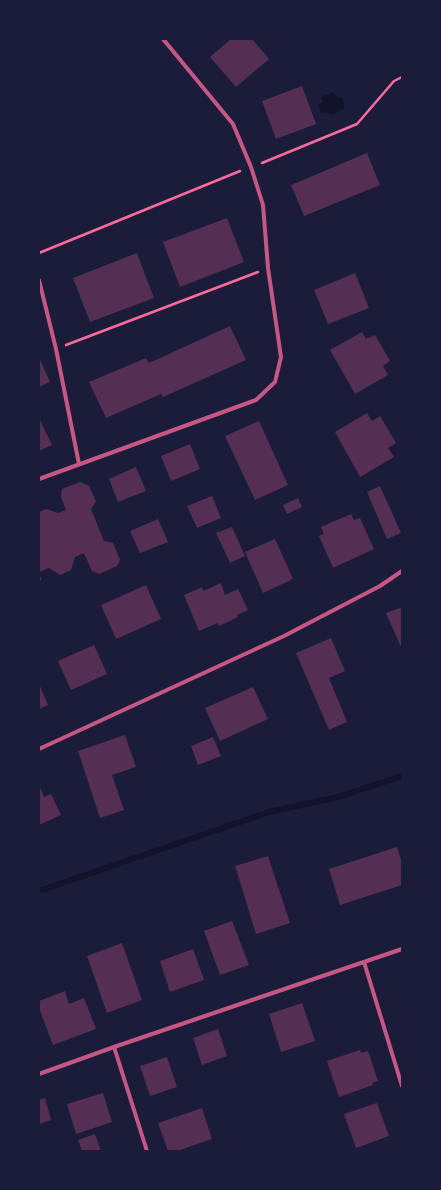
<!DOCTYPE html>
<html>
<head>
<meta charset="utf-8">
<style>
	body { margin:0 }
	#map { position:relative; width:441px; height:1190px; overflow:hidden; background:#1b1b3a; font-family:Spectral,serif }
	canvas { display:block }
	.frame { position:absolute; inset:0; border:40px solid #1b1b3a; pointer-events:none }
</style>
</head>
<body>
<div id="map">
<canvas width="441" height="1190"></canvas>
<div class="frame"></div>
</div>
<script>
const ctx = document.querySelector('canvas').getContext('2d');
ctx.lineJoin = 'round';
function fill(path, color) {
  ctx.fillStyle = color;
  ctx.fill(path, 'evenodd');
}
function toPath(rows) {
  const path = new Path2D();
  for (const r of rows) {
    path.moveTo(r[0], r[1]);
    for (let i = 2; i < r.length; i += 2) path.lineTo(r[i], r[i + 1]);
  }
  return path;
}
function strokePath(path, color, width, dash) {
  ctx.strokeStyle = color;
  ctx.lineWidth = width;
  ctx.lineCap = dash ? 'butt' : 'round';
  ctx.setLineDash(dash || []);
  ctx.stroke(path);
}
fill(toPath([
	[334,92,337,98,341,97,344,103,344,108,336,113,331,115,325,112,321,113,318,105,323,102,321,97]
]), '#12122b');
strokePath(toPath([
	[39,891,269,812,338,797,402,776]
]), '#12122b', 6);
fill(toPath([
	[231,39,252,39,269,59,236,87,210,57],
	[302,86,316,124,276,139,262,101],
	[367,153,380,185,304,216,291,185],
	[227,218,244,262,180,287,163,242],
	[137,253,154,298,90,322,73,278],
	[355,273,369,308,328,324,314,290],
	[230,326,246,360,163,397,161,394,106,418,89,382,146,358,149,363],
	[362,332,366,339,375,335,390,361,383,366,388,375,355,394,330,350],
	[39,357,50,382,39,387],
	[367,413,372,421,380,416,396,443,388,448,394,457,360,477,335,432],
	[39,418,52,445,39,451],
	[259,421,288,485,255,500,225,436],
	[190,444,200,469,171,481,161,456],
	[136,467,146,491,118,502,109,479],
	[80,482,89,486,96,501,91,509,104,541,113,543,120,560,117,566,99,574,92,571,84,553,75,557,71,570,60,575,49,568,39,572,39,512,46,509,58,513,66,510,61,497,62,489],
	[380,486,401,533,387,539,367,492],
	[212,496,221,518,197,528,187,506],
	[298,498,302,507,287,514,283,505],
	[351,514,354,520,360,518,374,549,333,568,319,536,324,534,321,527],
	[158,519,168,542,140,553,130,531],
	[232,527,245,556,230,563,216,533],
	[275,539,293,579,263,593,245,552],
	[39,573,41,579,39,585],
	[221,583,225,595,238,589,248,610,237,615,238,617,219,626,218,623,199,631,184,595,202,587,203,591],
	[146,585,161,619,116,639,101,605],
	[402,607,402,649,386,613],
	[331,638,345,671,329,678,347,722,329,730,296,653],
	[94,645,107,674,71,690,58,661],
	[39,684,48,705,39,709],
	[253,687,268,719,220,741,205,708],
	[125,735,136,767,112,775,124,810,100,818,78,751],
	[213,737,221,756,198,765,191,746],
	[39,785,44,797,51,794,61,815,39,825],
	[397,847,402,864,402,885,340,905,329,869],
	[268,856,290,923,256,934,235,866],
	[232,921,249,965,220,975,204,931],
	[122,943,142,1000,107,1013,87,956],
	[193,949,204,980,170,992,160,961],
	[65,991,69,1004,84,998,96,1029,53,1045,39,1008,39,1001],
	[302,1003,315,1041,281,1052,269,1014],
	[218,1029,227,1056,202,1065,193,1038],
	[360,1050,361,1053,368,1051,378,1081,372,1083,373,1085,339,1097,327,1061],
	[167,1057,177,1087,150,1096,140,1066],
	[103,1093,112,1122,76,1134,67,1104],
	[45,1098,51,1120,39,1124,39,1100],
	[377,1103,389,1136,356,1148,344,1114],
	[202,1108,212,1139,177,1151,168,1151,158,1123],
	[95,1134,101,1151,82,1151,78,1140]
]), '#542f53');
strokePath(toPath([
	[262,163,357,124,394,81,402,77],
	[39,253,240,171],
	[66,345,258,272]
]), '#ff6b9d', 2.5);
strokePath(toPath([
	[39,280,56,349,79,464],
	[39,479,256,400,275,382,281,357,268,268,263,205,251,167,233,124,163,39],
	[39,749,284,636,380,586,402,571],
	[364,962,402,1086],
	[114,1047,147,1151],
	[39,1074,114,1047,402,949]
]), '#c65784', 4);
</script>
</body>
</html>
